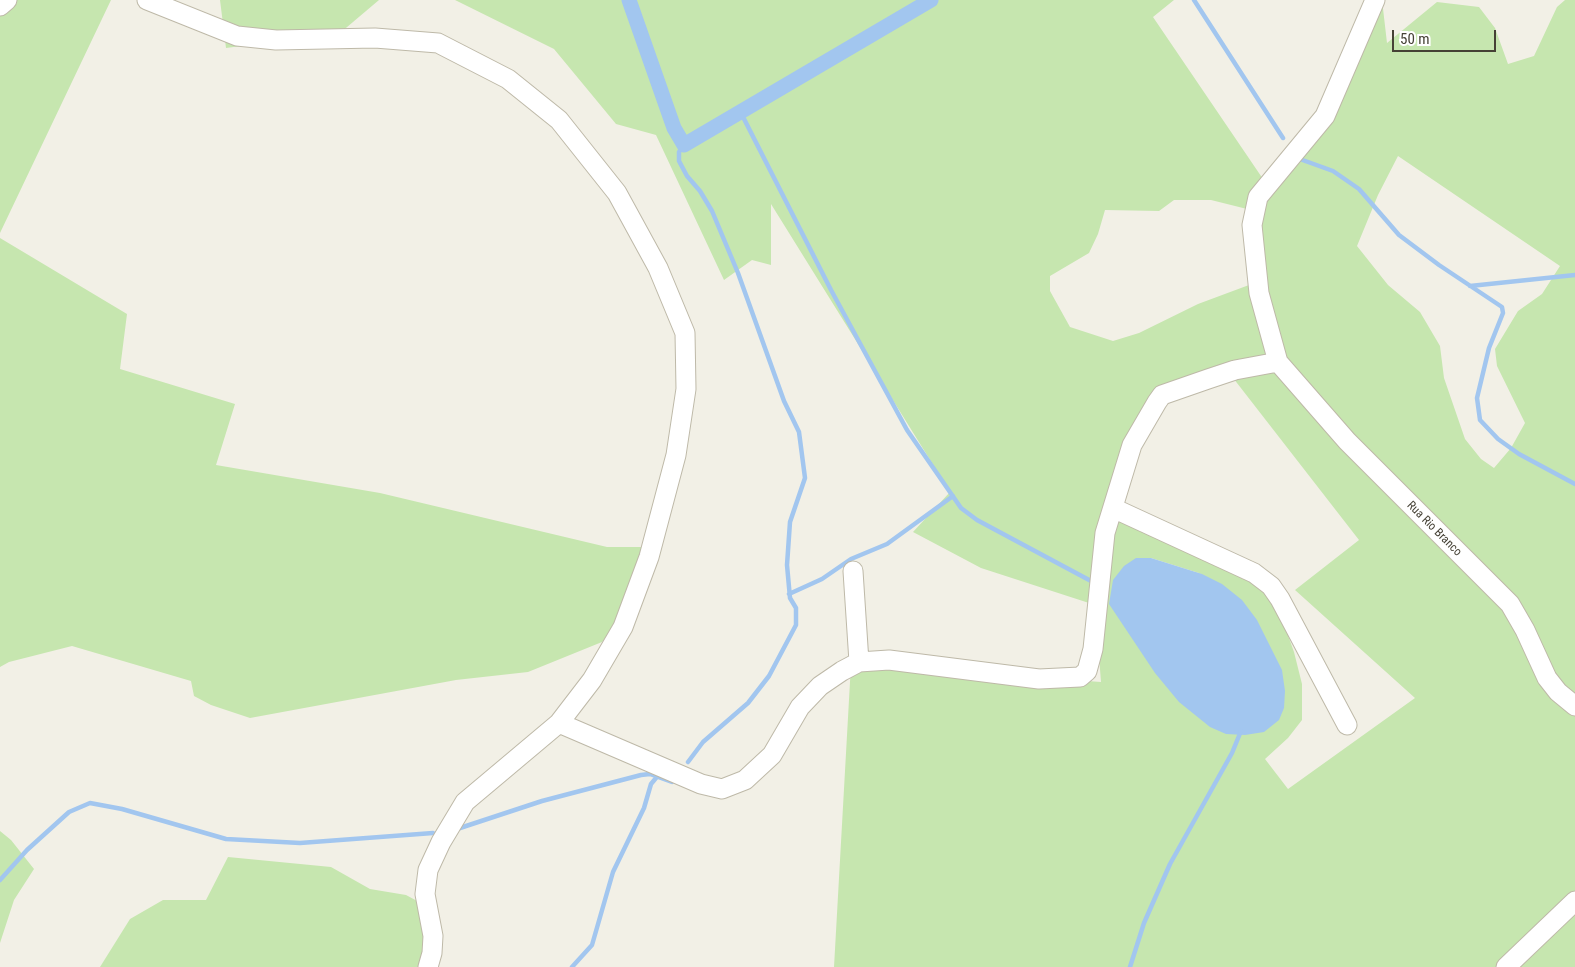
<!DOCTYPE html>
<html>
<head>
<meta charset="utf-8">
<style>
	body { margin:0 }
	#map { position:relative; width:1575px; height:967px; overflow:hidden; background:#f2f0e6; font-family:"Roboto Condensed",sans-serif }
	canvas { display:block }
	.scale { position:absolute; left:1392px; top:30px; width:104px; height:22px; box-sizing:border-box; border:2px solid #454135; border-top:0; padding-left:6px; font-size:15px; line-height:18px; white-space:nowrap; color:#454135; -webkit-text-stroke:4px #fff; paint-order:stroke }
</style>
</head>
<body>
<div id="map">
<canvas width="1575" height="967"></canvas>
<div class="scale">50 m</div>
</div>
<script>
const ctx = document.querySelector('canvas').getContext('2d');
ctx.lineJoin = 'round';
function fill(path, color) {
  ctx.fillStyle = color;
  ctx.fill(path, 'evenodd');
}
function toPath(rows) {
  const path = new Path2D();
  for (const r of rows) {
    path.moveTo(r[0], r[1]);
    for (let i = 2; i < r.length; i += 2) path.lineTo(r[i], r[i + 1]);
  }
  return path;
}
function strokePath(path, color, width, dash) {
  ctx.strokeStyle = color;
  ctx.lineWidth = width;
  ctx.lineCap = dash ? 'butt' : 'round';
  ctx.setLineDash(dash || []);
  ctx.stroke(path);
}
function drawText(font, color, halo, rows, align = 'center') {
  ctx.font = font + ' "Roboto Condensed",sans-serif';
  ctx.lineWidth = 4.5;
  ctx.setLineDash([]);
  ctx.textBaseline = 'middle';
  ctx.strokeStyle = halo;
  ctx.fillStyle = color;
  for (const [text, x, y, turn = 0] of rows) {
    ctx.save();
    ctx.translate(x, y);
    ctx.rotate((+turn || 0) * Math.PI / 180);
    ctx.textAlign = isNaN(turn) ? turn : align;
    if (halo) ctx.strokeText(text, 0, 0);
    ctx.fillText(text, 0, 0);
    ctx.restore();
  }
}
fill(toPath([
	[0,0,111,0,0,233],
	[220,0,379,0,340,33,226,48],
	[455,0,1174,0,1153,17,1263,179,1328,120,1382,0,1387,43,1437,2,1479,7,1495,28,1508,64,1534,56,1557,7,1565,0,1575,0,1575,967,834,967,851,664,1101,682,1097,630,1089,603,981,568,913,532,950,492,771,204,771,265,752,260,724,280,656,135,616,124,554,49],
	[1398,156,1560,266,1542,294,1518,311,1495,349,1497,366,1525,423,1511,448,1494,468,1481,459,1465,439,1444,378,1440,346,1420,312,1388,285,1357,246,1378,195],
	[1174,200,1211,200,1259,212,1249,285,1198,304,1139,333,1113,341,1070,327,1050,291,1050,276,1089,253,1098,234,1105,210,1159,211],
	[1230,374,1359,540,1295,590,1415,698,1288,789,1265,759,1288,738,1302,720,1302,684,1294,652,1281,616,1264,583,1107,507,1158,397],
	[1136,558,1151,558,1202,574],
	[0,238,127,314,120,369,235,404,216,465,380,493,607,547,647,547,626,612,602,642,528,672,456,680,250,718,211,705,194,696,191,681,72,646,9,662,0,667],
	[0,831,11,840,34,869,14,900,0,943],
	[228,857,331,867,370,889,406,895,419,902,431,967,100,967,130,919,163,900,206,900]
]), '#c6e6af');
fill(toPath([
	[1136,558,1151,558,1202,574,1222,584,1242,600,1257,620,1282,670,1285,691,1284,708,1279,720,1264,732,1245,735,1226,734,1210,727,1179,702,1155,673,1109,604,1113,580,1124,566]
]), '#a2c6ef');
strokePath(toPath([
	[1194,0,1283,138],
	[740,111,831,290,907,430,961,508,977,520,1091,581],
	[684,145,679,152,679,161,687,176,700,191,712,211,738,273,784,401,799,432,805,478,790,522,787,565,790,598,796,608,796,625,769,676,748,703,703,742,688,762],
	[1297,158,1333,171,1359,189,1399,235,1439,265,1502,307,1503,313,1489,348,1477,398,1480,420,1498,439,1519,454,1575,484],
	[1470,286,1575,275],
	[789,594,822,579,851,559,887,544,953,496],
	[457,829,542,801,641,775,650,774,672,782,675,779],
	[0,880,27,850,69,812,90,803,122,809,226,839,300,843,433,833],
	[572,967,592,945,613,872,644,808,651,784,656,778],
	[1130,967,1144,923,1170,864,1232,753,1241,731]
]), '#a2c6ef', 4.5);
strokePath(toPath([
	[629,0,674,128,684,145,931,0]
]), '#a2c6ef', 15);
const minor = toPath([
	[147,0,237,36,276,40,375,38,438,43,508,79,559,120,617,193,658,268,685,333,686,389,676,455,649,557,623,627,592,680,559,723,465,802,441,842,428,870,425,894,433,936,432,953,428,967],
	[1375,0,1325,116,1258,197,1252,225,1259,293,1278,362,1347,441,1510,604,1525,630,1547,678,1558,692,1575,706],
	[0,6,7,0],
	[1113,508,1254,573,1271,586,1280,599,1347,725],
	[853,571,859,662],
	[559,723,701,784,722,789,745,780,772,755,800,707,820,686,842,671,859,662,889,660,1039,679,1080,677,1087,671,1093,649,1105,533,1132,445,1157,402,1162,395,1208,379,1235,370,1278,362],
	[1506,967,1575,901]
]);
strokePath(minor, '#beb9a8', 21);
strokePath(minor, '#fff', 19);
drawText('12px', '#454135', '#fff', [
	["Rua Rio Branco",1434,529,45]
]);
</script>
</body>
</html>
